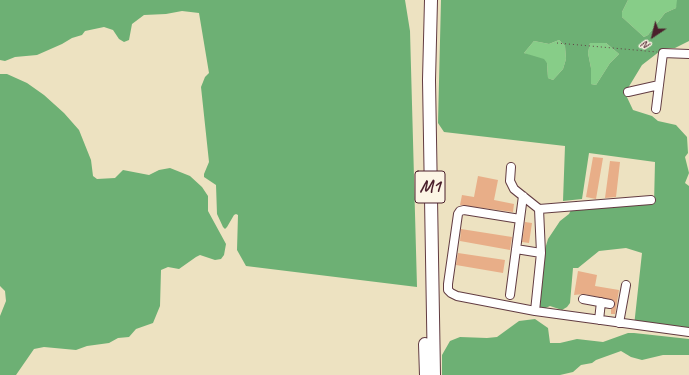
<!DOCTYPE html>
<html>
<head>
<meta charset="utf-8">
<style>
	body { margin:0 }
	#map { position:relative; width:689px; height:375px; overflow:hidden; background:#ede2c1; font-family:Caveat,sans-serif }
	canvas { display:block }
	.north { position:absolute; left:633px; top:16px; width:40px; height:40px; -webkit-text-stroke:3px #fcf5e5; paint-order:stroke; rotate:215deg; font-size:11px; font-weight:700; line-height:16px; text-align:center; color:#4a1f2b }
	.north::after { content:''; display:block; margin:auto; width:14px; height:18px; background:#4a1f2b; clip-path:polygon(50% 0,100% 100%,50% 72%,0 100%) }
</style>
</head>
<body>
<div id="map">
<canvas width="689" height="375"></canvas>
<div class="north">N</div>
</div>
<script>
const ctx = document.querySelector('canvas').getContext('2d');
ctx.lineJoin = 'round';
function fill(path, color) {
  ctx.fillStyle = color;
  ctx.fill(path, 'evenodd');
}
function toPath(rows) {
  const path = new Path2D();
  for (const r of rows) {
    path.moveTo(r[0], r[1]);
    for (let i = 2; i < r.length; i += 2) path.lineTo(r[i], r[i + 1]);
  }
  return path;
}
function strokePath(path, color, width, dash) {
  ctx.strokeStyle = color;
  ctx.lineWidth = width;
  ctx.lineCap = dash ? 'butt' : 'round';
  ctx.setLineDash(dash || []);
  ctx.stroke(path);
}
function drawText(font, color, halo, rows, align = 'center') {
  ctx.font = font + ' Caveat,sans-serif';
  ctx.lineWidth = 4;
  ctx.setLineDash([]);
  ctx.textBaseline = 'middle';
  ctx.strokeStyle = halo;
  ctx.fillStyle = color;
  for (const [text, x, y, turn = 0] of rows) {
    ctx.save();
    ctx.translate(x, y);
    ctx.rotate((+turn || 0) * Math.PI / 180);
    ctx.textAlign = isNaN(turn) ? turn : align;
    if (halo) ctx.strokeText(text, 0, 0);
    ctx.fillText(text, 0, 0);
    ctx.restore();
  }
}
fill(toPath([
	[628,0,677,0,678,3,676,8,665,13,648,35,644,37,622,17,622,12],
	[559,40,565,46,566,59,563,69,553,80,548,78,547,63,524,53,534,41,549,44],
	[590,43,606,43,619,54,610,63,596,85,591,84,591,68,588,53]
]), '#87cd88');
fill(toPath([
	[0,0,405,0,410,31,417,287,246,266,237,250,238,215,236,214,234,215,227,227,225,229,223,227,217,214,216,185,204,177,204,174,209,162,201,87,205,77,209,73,199,13,182,11,166,14,144,15,132,24,129,40,124,42,119,39,113,30,104,27,85,31,82,35,72,38,62,44,37,55,15,57,5,61,0,60],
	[441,0,628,0,622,12,622,17,644,37,648,35,665,13,676,8,677,0,689,0,689,41,675,48,664,48,642,65,625,93,633,110,652,116,658,121,676,125,687,137,688,153,685,157,689,173,685,183,689,186,689,333,634,326,642,253,626,248,599,251,578,268,573,268,570,303,567,307,562,310,550,306,541,310,536,308,545,249,548,239,560,221,569,214,571,210,654,204,655,162,589,153,582,199,563,201,565,146,444,132,438,123],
	[559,40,565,46,566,59,563,69,553,80,548,78,547,63,544,59,524,53,534,41,549,44],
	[590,43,606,43,619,54,610,63,596,85,591,84,591,68,588,53],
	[0,74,7,74,27,83,44,95,64,113,79,130,91,160,93,176,97,179,115,178,123,170,149,175,159,170,170,168,190,176,202,187,208,196,208,211,226,244,224,255,221,259,215,260,200,255,196,257,179,269,168,267,161,270,160,306,153,323,136,329,129,337,118,338,109,343,87,346,76,350,44,347,34,349,16,375,0,375,0,316,6,301,5,291,0,286],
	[535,319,548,328,550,343,560,343,577,339,603,342,628,333,634,333,689,339,689,355,663,355,642,360,631,357,621,351,596,360,592,363,581,365,573,372,560,375,442,375,442,355,450,341,460,337,487,338,497,337,519,321]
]), '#6db074');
fill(toPath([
	[593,157,603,158,596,199,586,197],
	[610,161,620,162,616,197,605,198],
	[478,176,498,180,494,200,514,204,513,212,460,205,462,195,474,197],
	[525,222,532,223,529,243,522,242],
	[461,229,512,237,510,250,460,241],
	[458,253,505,260,503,273,456,265],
	[578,271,597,275,595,286,619,290,615,314,611,314,611,309,615,305,613,300,584,294,574,295]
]), '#e8ae88');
const minor = toPath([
	[628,92,659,85],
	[656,109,663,53,689,54],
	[511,167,510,181,514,189,539,209,651,200],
	[520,219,464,210,460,211,458,214,448,284,448,290,451,293,457,296,535,311,689,332],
	[516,249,541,253],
	[510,295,523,196],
	[583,299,610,304],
	[535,311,541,253,539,209],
	[599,320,601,302],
	[619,323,626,285]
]);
const highway = toPath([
	[431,0,429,80,434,375],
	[425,344,426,375]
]);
strokePath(minor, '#623c42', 10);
strokePath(highway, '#623c42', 14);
strokePath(toPath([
	[557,43,657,52]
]), '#623c42', 1, [1, 3]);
strokePath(minor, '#fff', 8);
strokePath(highway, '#fff', 12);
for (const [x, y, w] of [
	[430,187,30]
]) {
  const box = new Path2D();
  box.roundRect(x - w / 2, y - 16, w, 32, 3);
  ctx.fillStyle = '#fcf5e5';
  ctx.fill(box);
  strokePath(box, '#4a1f2b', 1);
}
drawText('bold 18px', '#4a1f2b', null, [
	["M1",430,187]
]);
</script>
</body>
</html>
